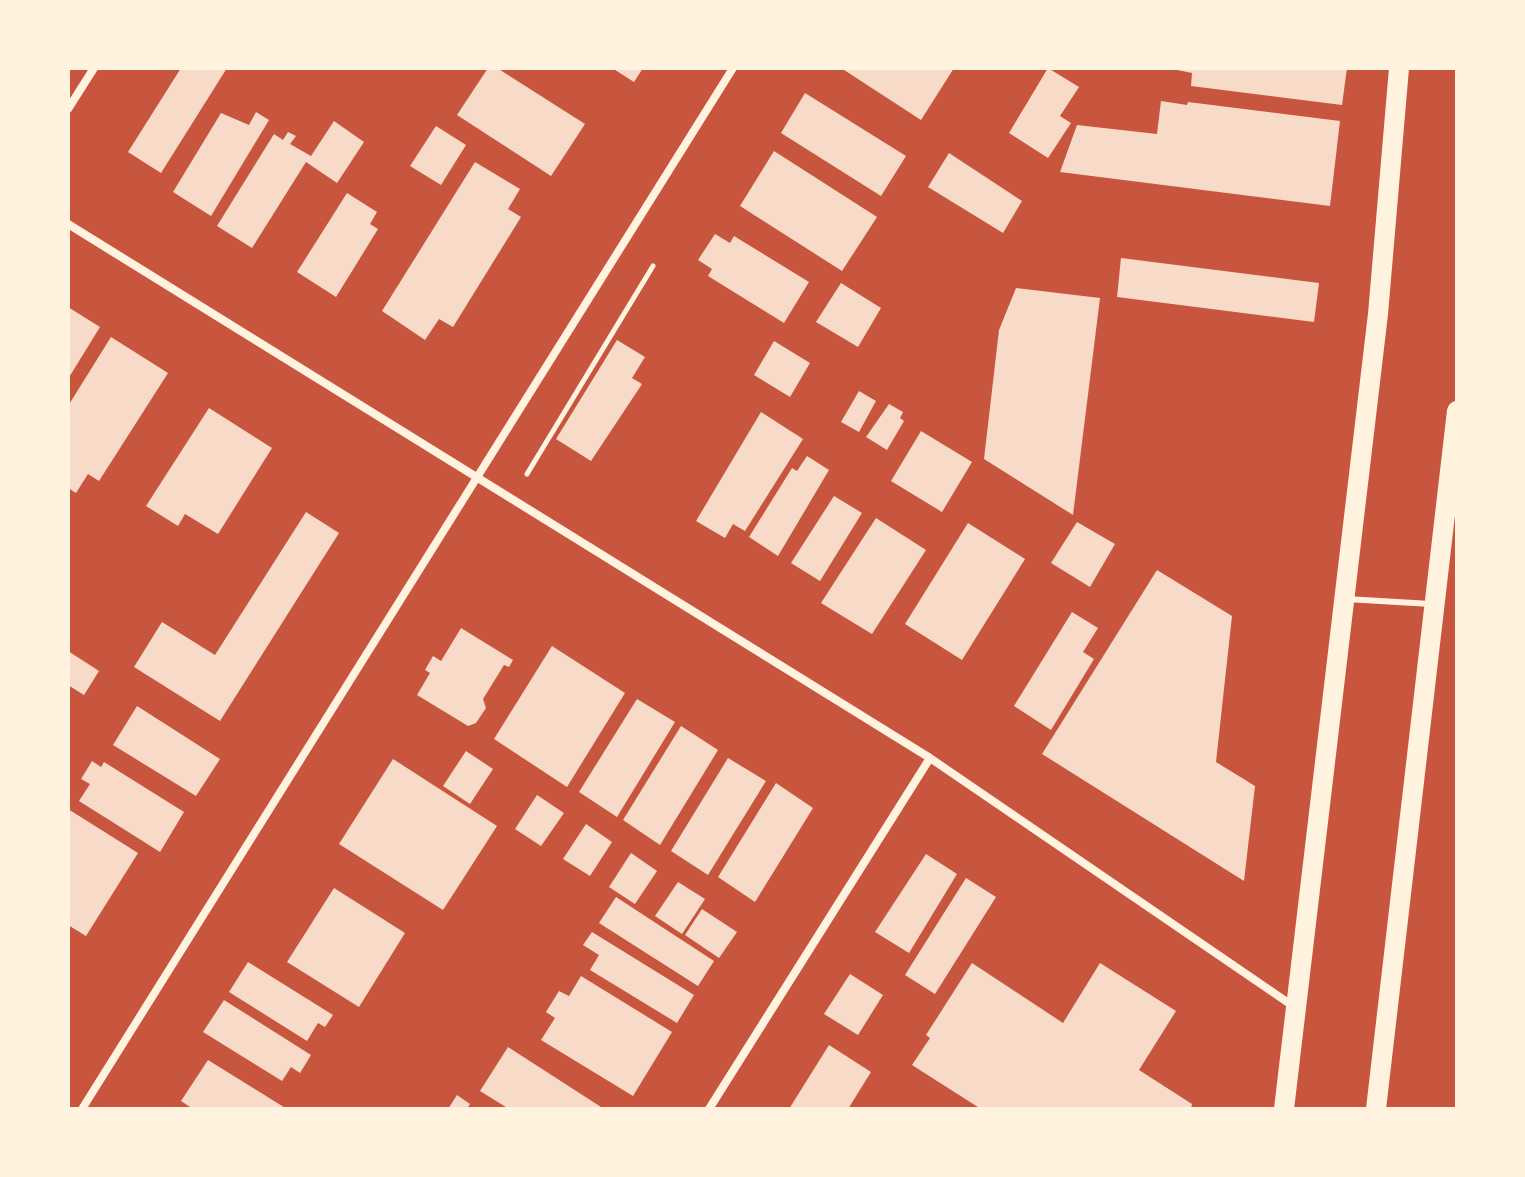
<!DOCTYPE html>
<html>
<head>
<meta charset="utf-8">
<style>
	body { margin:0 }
	#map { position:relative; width:1525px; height:1177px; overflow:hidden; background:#c8553d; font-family:"IBM Plex Sans",sans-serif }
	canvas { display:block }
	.frame { position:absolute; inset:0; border:70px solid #fff3e0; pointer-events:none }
</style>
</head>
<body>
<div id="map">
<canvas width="1525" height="1177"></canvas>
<div class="frame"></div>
</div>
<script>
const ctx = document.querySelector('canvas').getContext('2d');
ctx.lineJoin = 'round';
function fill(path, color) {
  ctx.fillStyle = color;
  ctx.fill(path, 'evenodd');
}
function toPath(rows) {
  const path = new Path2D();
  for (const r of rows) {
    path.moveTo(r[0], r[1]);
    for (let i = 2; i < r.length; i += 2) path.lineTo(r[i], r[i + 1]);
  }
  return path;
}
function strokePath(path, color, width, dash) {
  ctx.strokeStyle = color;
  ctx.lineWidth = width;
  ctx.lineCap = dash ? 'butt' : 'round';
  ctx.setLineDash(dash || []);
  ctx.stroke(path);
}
fill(toPath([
	[181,68,227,68,161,173,128,152],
	[488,68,497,68,585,124,551,176,457,115],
	[612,68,643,68,634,82],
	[841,68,954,68,921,120],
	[1048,68,1079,87,1060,116,1071,123,1048,158,1009,133],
	[1167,68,1347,68,1342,105,1191,86,1192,73],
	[805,93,906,156,881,196,781,133],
	[1161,101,1187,105,1188,102,1340,121,1330,206,1060,172,1077,125,1157,134],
	[256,112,269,120,211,216,173,192,221,113,249,125],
	[334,121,364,142,337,183,306,162,252,248,217,226,274,134,283,140,288,132,296,136,290,144,311,156],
	[436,126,466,145,441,185,410,166],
	[774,151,877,217,842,271,740,206],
	[949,153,1022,201,1003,233,928,187],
	[475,162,520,189,508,209,521,217,453,327,439,319,425,340,382,311],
	[347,193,377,212,370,224,378,229,336,297,297,272],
	[715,234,730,243,734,236,809,282,784,323,708,276,712,269,698,260],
	[1121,258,1319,283,1314,322,1117,297],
	[841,283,881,308,858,347,816,322],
	[1016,288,1100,298,1073,515,984,459,999,330],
	[68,307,100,327,68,379],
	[111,337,168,373,99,481,88,474,76,493,68,488,68,406],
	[617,340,645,357,632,378,642,384,591,461,556,439],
	[774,341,810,363,790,397,754,375],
	[859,391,876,401,859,432,841,422],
	[889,404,903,412,900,418,904,421,887,450,866,437],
	[209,408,272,448,218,534,185,514,178,526,146,506],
	[761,412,803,439,745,531,733,524,725,538,696,521],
	[921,431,972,462,942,512,891,481],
	[807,456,829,470,778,556,749,537,792,468,797,471],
	[834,496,862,513,820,581,791,563],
	[306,512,339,533,220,721,134,667,162,622,215,655],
	[876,518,926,550,872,634,821,603],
	[1077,522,1115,544,1090,587,1051,563],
	[968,523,1025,559,962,660,905,624],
	[1157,570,1232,616,1216,762,1255,786,1244,881,1042,754],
	[1072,612,1098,628,1083,652,1094,659,1051,730,1014,706],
	[461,628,513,660,509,667,504,665,483,699,486,708,476,723,468,726,417,695,430,673,425,670,433,656,441,661],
	[552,646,625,693,567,787,494,739],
	[68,651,99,671,84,695,68,685],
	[637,699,675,722,617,817,579,792],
	[137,706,220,759,196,796,113,745],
	[681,726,718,750,660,845,623,820],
	[466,751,493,769,470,804,443,786],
	[728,758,766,781,708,875,671,851],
	[393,759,497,826,443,910,339,844],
	[92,761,101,767,104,762,184,812,160,852,79,801,90,784,81,779],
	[776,783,813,808,755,902,718,877],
	[537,795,564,813,541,846,515,829],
	[68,809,138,853,86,936,68,925],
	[586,824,612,842,590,876,563,859],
	[631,853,657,871,635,904,609,887],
	[926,854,957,874,909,953,875,932],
	[966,878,996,897,935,994,905,975],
	[678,882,705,899,682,934,655,916],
	[334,888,405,933,359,1007,287,962],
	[616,897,714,961,698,986,599,923],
	[702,909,737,932,719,958,685,935],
	[592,932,694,995,677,1023,590,970,599,955,583,945],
	[248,962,333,1015,325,1027,318,1023,307,1041,229,992],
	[972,963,1063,1023,1100,963,1176,1011,1139,1070,1192,1104,1191,1109,981,1109,912,1065,930,1038,926,1035],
	[850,974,883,995,858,1035,824,1014],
	[581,976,672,1032,633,1096,541,1040,555,1018,546,1012,559,991,569,996],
	[224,1000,311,1055,300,1073,291,1067,282,1081,203,1032],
	[829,1045,871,1072,848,1109,789,1109],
	[508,1047,601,1107,600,1109,509,1109,480,1091],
	[208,1060,287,1109,193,1109,181,1101],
	[457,1095,470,1104,467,1109,448,1109]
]), '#f7dbc8');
strokePath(toPath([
	[527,474,653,266]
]), '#fff3e0', 5);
strokePath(toPath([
	[1346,599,1431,604]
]), '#fff3e0', 6);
strokePath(toPath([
	[68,109,94,68],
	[68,224,930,758,1293,1006],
	[82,1109,733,68],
	[709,1109,930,758]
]), '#fff3e0', 8);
strokePath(toPath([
	[1284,1109,1378,314,1399,68],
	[1376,1109,1457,411]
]), '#fff3e0', 20);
</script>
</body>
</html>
